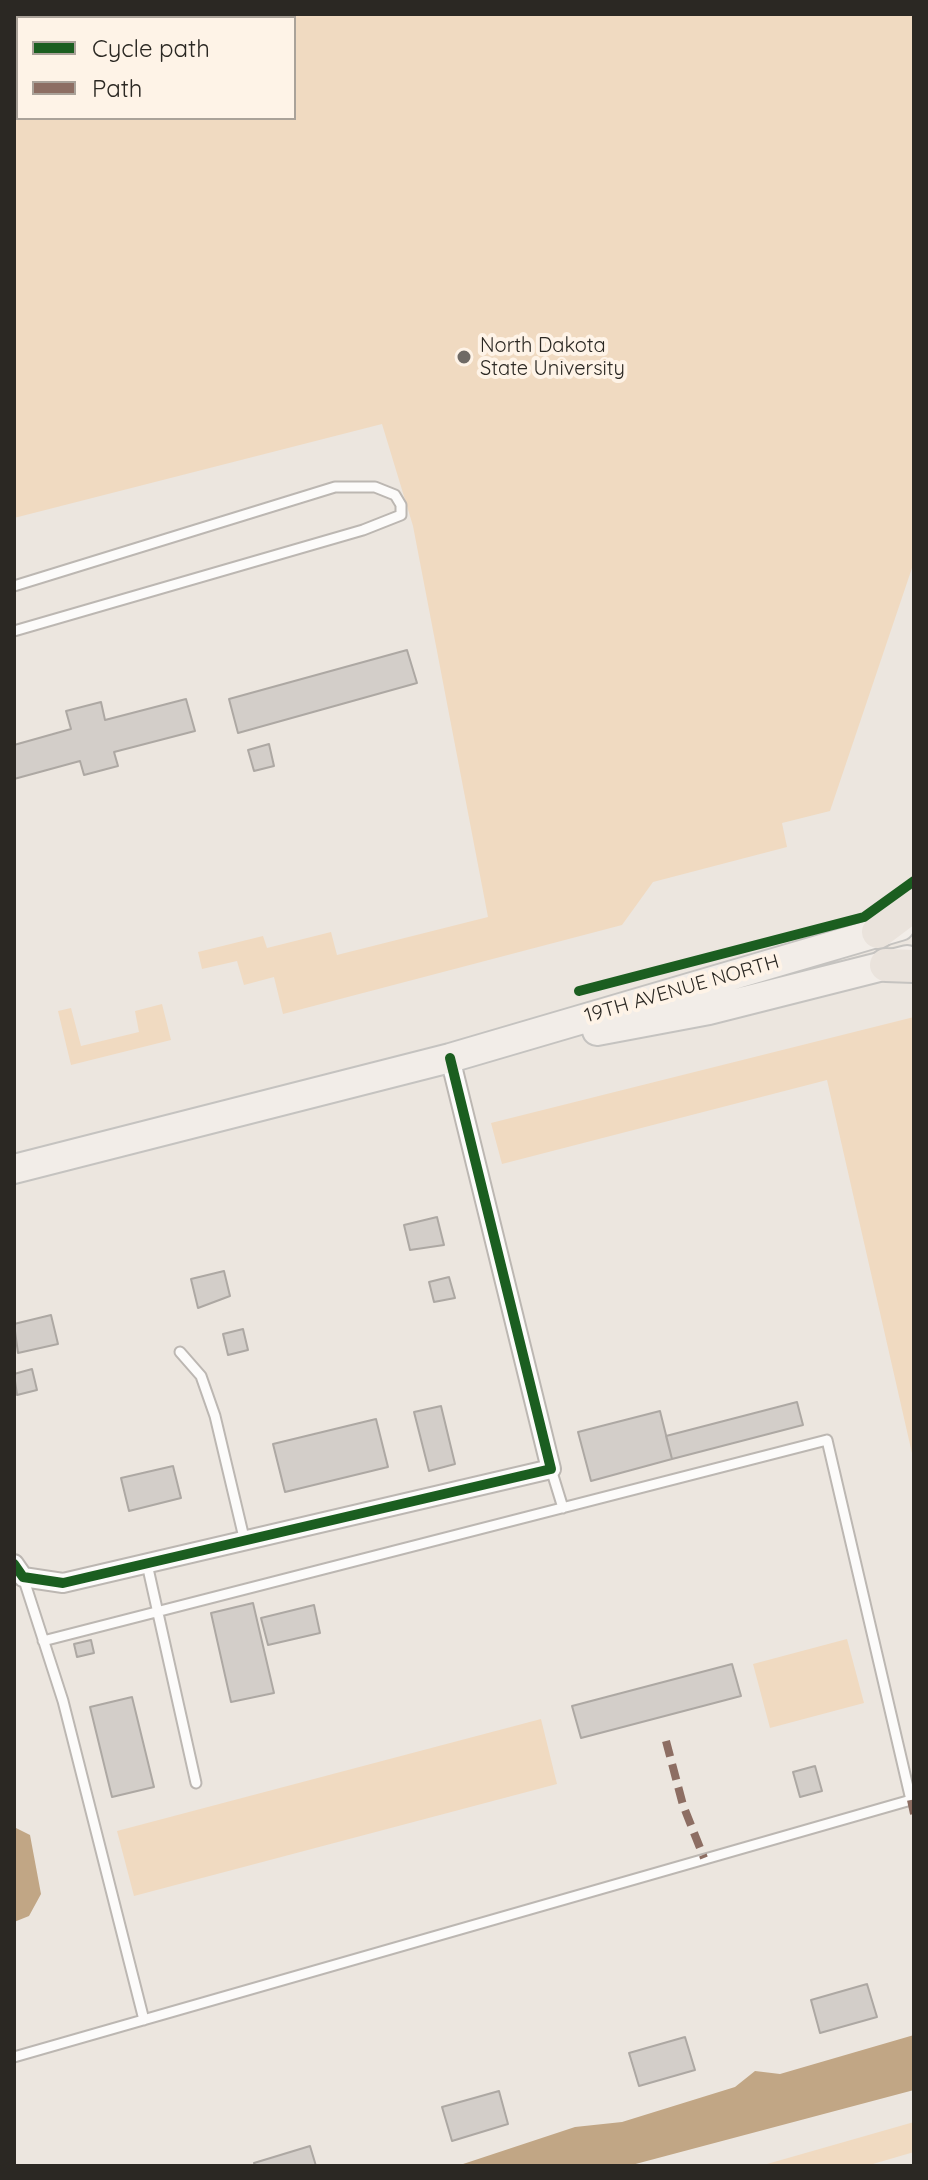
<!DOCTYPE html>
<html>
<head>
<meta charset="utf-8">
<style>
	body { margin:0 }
	#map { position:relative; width:928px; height:2180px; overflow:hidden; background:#ece6df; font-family:Quicksand,sans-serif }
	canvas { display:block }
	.frame { position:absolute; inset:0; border:16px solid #2b2823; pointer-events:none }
	.legend { position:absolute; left:16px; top:16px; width:280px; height:104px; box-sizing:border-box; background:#fef3e7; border:2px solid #aaa299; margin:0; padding:10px 14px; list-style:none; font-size:24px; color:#2b2823 }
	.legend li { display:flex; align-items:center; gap:16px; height:40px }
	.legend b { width:40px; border:2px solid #aaa299 }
</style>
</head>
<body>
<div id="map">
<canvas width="928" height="2180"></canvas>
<div class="frame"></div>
<ul class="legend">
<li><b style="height:10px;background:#1b5e20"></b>Cycle path</li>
<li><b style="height:10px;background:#8d6e63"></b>Path</li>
</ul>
</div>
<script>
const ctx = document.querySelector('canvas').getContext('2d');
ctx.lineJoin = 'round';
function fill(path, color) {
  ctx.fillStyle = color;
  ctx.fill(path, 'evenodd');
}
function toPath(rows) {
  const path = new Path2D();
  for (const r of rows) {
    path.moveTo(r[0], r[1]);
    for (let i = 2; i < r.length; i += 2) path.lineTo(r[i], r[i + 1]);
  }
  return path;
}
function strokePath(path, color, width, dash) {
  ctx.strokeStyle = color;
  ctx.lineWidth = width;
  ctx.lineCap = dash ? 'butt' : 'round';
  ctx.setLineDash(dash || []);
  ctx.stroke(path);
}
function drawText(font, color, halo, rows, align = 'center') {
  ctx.font = font + ' Quicksand,sans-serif';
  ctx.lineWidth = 8;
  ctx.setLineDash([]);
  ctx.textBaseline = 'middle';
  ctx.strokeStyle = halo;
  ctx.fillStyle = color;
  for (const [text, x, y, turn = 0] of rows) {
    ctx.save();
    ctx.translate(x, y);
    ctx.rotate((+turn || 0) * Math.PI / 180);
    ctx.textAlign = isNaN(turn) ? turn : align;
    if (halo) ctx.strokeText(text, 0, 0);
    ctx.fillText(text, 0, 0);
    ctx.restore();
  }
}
fill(toPath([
	[14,14,914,14,914,562,830,811,782,823,787,847,653,882,622,925,283,1014,274,977,244,985,237,961,202,969,198,952,263,936,267,948,331,932,337,955,488,917,413,526,382,424,14,518],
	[18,18,294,18,294,118,18,118],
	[162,1004,171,1040,71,1065,58,1011,71,1008,81,1046,139,1032,135,1011],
	[914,1017,912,1101,914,1462,827,1080,502,1164,491,1123],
	[847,1639,864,1703,770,1728,753,1664],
	[541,1719,557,1784,134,1896,117,1831],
	[914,2122,914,2152,866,2166,760,2166]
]), '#f0dac1');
fill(toPath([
	[14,1827,30,1835,41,1894,29,1916,14,1922],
	[914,2035,914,2090,628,2166,457,2166,575,2127,622,2122,735,2087,755,2071,780,2074]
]), '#c1a685');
const building = toPath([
	[407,650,417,683,238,733,229,699,407,650],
	[186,699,195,731,114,752,118,766,84,775,80,761,14,779,14,745,71,729,66,711,101,702,105,720,186,699],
	[269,744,274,766,254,771,248,750,269,744],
	[437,1217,444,1245,410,1250,404,1225,437,1217],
	[224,1271,230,1296,198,1308,191,1279,224,1271],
	[449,1277,455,1298,434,1302,429,1282,449,1277],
	[51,1315,58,1344,18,1353,14,1324,51,1315],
	[243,1329,248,1350,228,1355,223,1334,243,1329],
	[32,1369,37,1390,17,1395,14,1374,32,1369],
	[797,1402,803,1425,672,1459,666,1436,797,1402],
	[441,1406,455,1464,429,1471,414,1412,441,1406],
	[660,1411,672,1459,591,1481,578,1432,660,1411],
	[376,1419,388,1467,285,1492,273,1444,376,1419],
	[173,1466,181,1498,129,1511,121,1478,173,1466],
	[253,1603,274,1693,231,1702,211,1613,253,1603],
	[314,1605,320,1633,268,1645,261,1618,314,1605],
	[91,1640,94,1653,77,1657,74,1644,91,1640],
	[732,1664,741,1696,581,1738,572,1706,732,1664],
	[132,1697,154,1787,112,1797,90,1707,132,1697],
	[815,1766,822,1791,800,1797,793,1772,815,1766],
	[867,1984,877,2017,820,2033,811,2000,867,1984],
	[685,2037,695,2070,639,2086,629,2053,685,2037],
	[499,2091,508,2124,452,2141,442,2107,499,2091],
	[310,2146,316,2166,255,2166,254,2163,310,2146]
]);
fill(building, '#d3cec9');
strokePath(building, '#ada8a3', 2);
const service = toPath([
	[14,586,335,487,375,487,395,495,401,505,401,515,363,530,14,631],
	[180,1352,201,1376,215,1416,245,1542],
	[551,1469,563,1508],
	[147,1564,196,1783],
	[23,1577,63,1701,144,2020],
	[14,2057,911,1800,827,1440,43,1641]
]);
const minor = toPath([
	[14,1564,23,1577,63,1583,551,1469,450,1058]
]);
const primary = toPath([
	[597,1031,709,1010,907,960],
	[14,1169,450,1058,900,926]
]);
const motorway = toPath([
	[878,932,914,905],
	[886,965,914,966]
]);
strokePath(service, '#bcb7b2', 13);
strokePath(minor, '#bcb7b2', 22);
strokePath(primary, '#c5c3c0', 32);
strokePath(motorway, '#c5c3c0', 36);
strokePath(service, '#fcfbfa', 9);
strokePath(minor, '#fcfbfa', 18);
strokePath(primary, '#f2ede8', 28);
strokePath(motorway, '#eae3dc', 32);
strokePath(toPath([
	[666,1741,683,1805,704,1858],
	[911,1800,914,1814]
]), '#8d6e63', 8, [16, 8]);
strokePath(toPath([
	[579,991,864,917,914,881],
	[14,1564,23,1577,63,1583,551,1469,450,1058]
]), '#1b5e20', 10);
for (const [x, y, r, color] of [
	[464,357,8,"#6f6a65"]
]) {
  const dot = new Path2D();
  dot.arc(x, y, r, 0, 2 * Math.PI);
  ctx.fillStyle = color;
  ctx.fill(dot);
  strokePath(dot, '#fef3e7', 3);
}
drawText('20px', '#2b2823', '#fef3e7', [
	["North Dakota",480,346],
	["State University",480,369]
], 'left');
drawText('20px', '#2b2823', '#fef3e7', [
	["19TH AVENUE NORTH",682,989,-16]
]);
</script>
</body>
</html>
